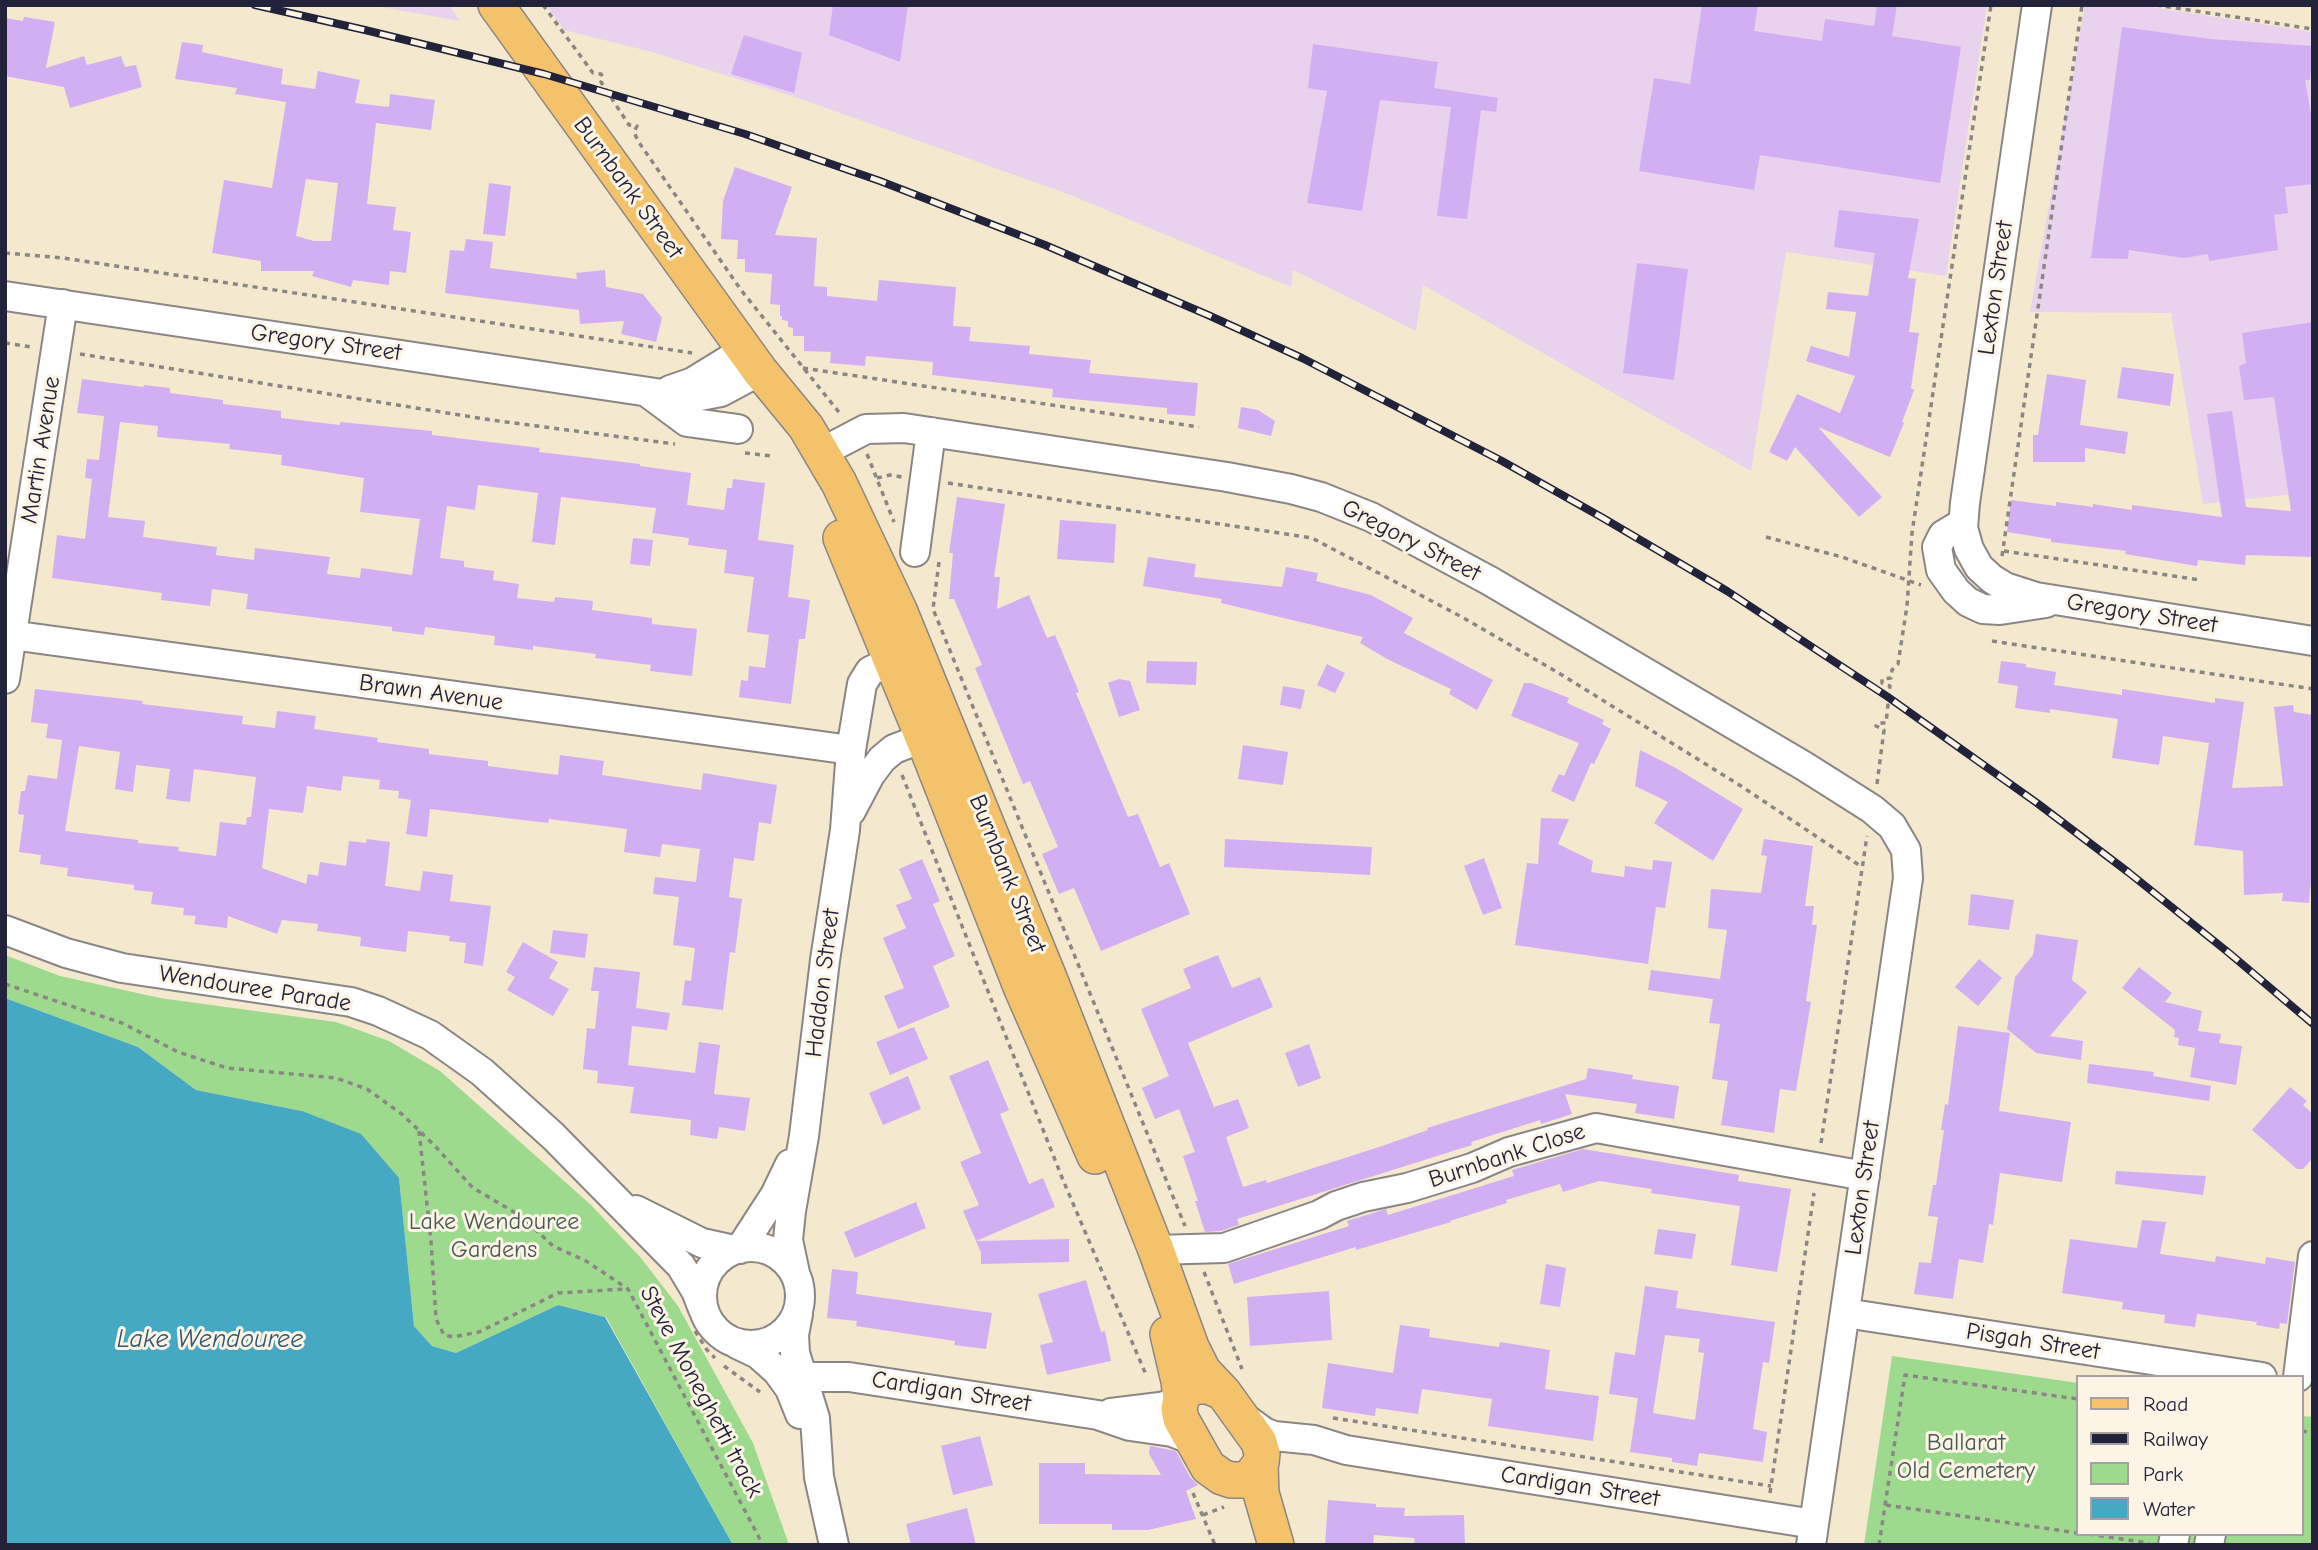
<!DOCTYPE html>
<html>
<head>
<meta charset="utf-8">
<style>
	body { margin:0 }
	#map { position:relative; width:2318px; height:1550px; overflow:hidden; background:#f4e9ce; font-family:"Comic Neue",sans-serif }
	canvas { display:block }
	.frame { position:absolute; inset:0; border:7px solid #22223b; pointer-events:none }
	.legend { position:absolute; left:2076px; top:1375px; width:228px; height:161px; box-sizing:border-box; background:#fcf5e5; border:2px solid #a5a1a1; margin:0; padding:9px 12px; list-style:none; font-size:21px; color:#22223b }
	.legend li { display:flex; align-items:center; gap:14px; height:35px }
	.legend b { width:35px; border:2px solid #a5a1a1 }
</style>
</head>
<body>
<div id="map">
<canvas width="2318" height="1550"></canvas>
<div class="frame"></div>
<ul class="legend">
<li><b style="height:9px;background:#f4c26a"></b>Road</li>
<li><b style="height:9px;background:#22223b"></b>Railway</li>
<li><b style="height:19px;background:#9eda8e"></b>Park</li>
<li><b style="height:19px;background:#45a9c4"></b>Water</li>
</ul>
</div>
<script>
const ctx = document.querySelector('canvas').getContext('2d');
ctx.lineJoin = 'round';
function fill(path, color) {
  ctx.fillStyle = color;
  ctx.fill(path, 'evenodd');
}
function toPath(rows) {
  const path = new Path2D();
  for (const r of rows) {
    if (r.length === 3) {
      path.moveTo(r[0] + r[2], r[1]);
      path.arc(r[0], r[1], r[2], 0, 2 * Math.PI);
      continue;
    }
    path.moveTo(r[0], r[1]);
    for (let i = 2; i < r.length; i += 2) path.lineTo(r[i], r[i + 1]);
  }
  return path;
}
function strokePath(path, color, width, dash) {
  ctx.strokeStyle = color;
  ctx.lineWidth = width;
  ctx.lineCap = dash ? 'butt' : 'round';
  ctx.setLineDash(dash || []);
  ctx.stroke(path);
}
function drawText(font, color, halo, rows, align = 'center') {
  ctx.font = font + ' "Comic Neue",sans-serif';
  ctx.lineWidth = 6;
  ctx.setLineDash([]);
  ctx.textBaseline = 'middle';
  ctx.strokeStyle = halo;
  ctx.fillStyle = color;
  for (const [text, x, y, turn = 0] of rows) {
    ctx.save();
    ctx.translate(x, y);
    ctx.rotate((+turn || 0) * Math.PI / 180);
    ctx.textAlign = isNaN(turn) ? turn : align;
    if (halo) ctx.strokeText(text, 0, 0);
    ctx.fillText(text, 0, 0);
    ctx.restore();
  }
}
fill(toPath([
	[370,5,449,5,460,21],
	[546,5,1987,5,1946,276,1786,252,1751,471,1423,285,1416,331,1293,270,1291,287,1068,194,798,98,652,52,564,30],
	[2085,5,2139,5,2313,32,2313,492,2203,504,2171,313,2030,312]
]), '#e9d2ed');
fill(toPath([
	[5,955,60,976,160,998,336,1022,389,1041,440,1071,590,1204,641,1258,678,1306,753,1443,789,1545,733,1545,606,1317,558,1305,456,1353,432,1346,414,1326,399,1178,302,1111,196,1090,138,1047,5,998],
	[1892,1356,2078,1383,2078,1534,2302,1534,2302,1416,2313,1417,2313,1545,1864,1545]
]), '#9eda8e');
fill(toPath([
	[5,998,138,1047,196,1090,302,1111,361,1134,399,1178,414,1326,432,1346,456,1353,558,1305,605,1317,733,1545,5,1545]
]), '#45a9c4');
fill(toPath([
	[833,5,908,5,900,62,829,35],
	[1702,5,1758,5,1754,31,1822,41,1825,19,1874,26,1877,5,1897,5,1892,36,1961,47,1940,183,1760,155,1754,190,1639,171,1654,78,1690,84],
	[24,17,55,22,46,68,84,56,87,65,121,56,125,67,136,65,142,87,70,108,64,87,5,76,5,18,23,21],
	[2122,27,2210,39,2313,46,2310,80,2305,80,2313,126,2313,184,2285,187,2288,213,2274,215,2278,250,2209,261,2208,254,2184,258,2129,250,2128,259,2091,258],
	[744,35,802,53,794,93,731,74],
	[182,42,203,45,202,52,283,69,281,84,315,89,318,71,360,80,355,103,389,107,390,94,435,100,431,130,376,123,367,204,396,207,393,230,411,232,406,273,390,271,389,285,353,280,351,287,312,276,314,271,261,271,261,261,212,253,224,180,272,188,286,102,235,94,237,88,175,79],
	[306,179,338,183,331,241,314,241,296,236],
	[1313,44,1438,62,1434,88,1498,98,1496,112,1481,110,1467,219,1437,216,1451,107,1380,100,1362,211,1307,203,1327,91,1308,88],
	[735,167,792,187,775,235,817,238,814,286,827,287,827,296,877,301,879,280,956,287,953,326,971,327,969,341,1030,346,1029,354,1091,360,1089,373,1198,383,1195,416,1167,414,1167,408,1052,397,1053,389,932,375,933,362,866,356,865,366,830,363,831,352,804,351,804,336,793,336,793,328,788,327,788,321,782,320,782,316,780,316,780,305,770,304,772,274,745,272,745,259,737,259,738,240,721,239,723,201],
	[489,183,511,186,505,236,483,234],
	[1839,210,1919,219,1908,278,1916,279,1909,332,1919,333,1911,388,1914,390,1902,422,1904,423,1890,457,1818,427,1882,497,1859,517,1795,447,1787,461,1769,452,1797,394,1840,413,1855,376,1806,361,1811,346,1849,357,1856,312,1826,309,1828,292,1868,296,1875,253,1834,247],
	[466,239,493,242,490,268,577,279,576,273,605,270,606,287,643,294,662,318,656,342,621,334,624,321,580,324,579,310,445,293,450,250,464,251],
	[1637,263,1688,269,1674,380,1623,373],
	[2313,322,2313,557,2246,555,2245,565,2198,560,2197,566,2125,554,2126,551,2051,542,2051,539,2007,532,2011,500,2056,506,2056,502,2093,507,2093,504,2132,510,2132,505,2222,517,2207,414,2232,411,2246,507,2291,511,2274,397,2244,400,2239,366,2246,363,2242,333],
	[2122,367,2174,374,2170,406,2117,398],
	[2047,374,2086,380,2080,425,2128,432,2125,454,2085,448,2085,462,2033,462,2033,435,2038,435],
	[82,379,143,387,144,385,170,388,170,393,223,400,223,404,281,411,281,418,340,425,340,422,432,431,432,435,540,448,539,452,640,464,640,466,691,473,687,505,724,510,727,488,732,488,733,479,765,483,758,540,794,545,788,597,810,600,805,639,799,639,791,704,739,697,741,680,748,681,749,666,765,668,769,635,747,632,754,577,724,573,727,550,688,545,689,538,652,533,656,508,561,497,555,545,532,542,538,493,478,485,475,510,447,506,440,558,464,561,464,567,494,571,493,580,519,584,517,598,554,602,555,597,593,601,592,610,652,618,652,624,697,629,692,676,650,671,651,665,595,658,596,654,533,646,533,650,494,645,495,636,425,627,424,635,392,631,392,627,246,609,248,594,212,589,210,606,161,600,162,593,52,578,57,535,85,539,92,479,85,478,87,459,99,460,104,416,77,413],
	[120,422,158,426,157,437,230,444,229,449,282,455,281,465,364,478,360,512,420,519,412,575,361,568,360,578,327,574,330,557,255,548,254,560,216,555,217,547,143,537,145,521,108,517],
	[1241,407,1258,410,1275,421,1271,436,1238,428],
	[957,497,1005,504,994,577,1000,577,997,609,1029,595,1047,638,1055,635,1079,692,1076,693,1128,817,1138,814,1160,867,1169,863,1190,914,1101,951,1074,888,1059,894,1042,854,1058,847,1030,781,1023,784,975,668,982,665,954,599,949,599,953,553,949,553],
	[1060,520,1116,524,1114,563,1057,559],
	[633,538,653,540,650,566,630,564],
	[1148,557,1196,564,1194,577,1282,587,1286,567,1318,573,1316,581,1371,595,1413,618,1404,633,1493,680,1477,710,1449,694,1451,689,1389,660,1360,643,1363,637,1221,603,1222,599,1143,586],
	[1147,661,1197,662,1196,685,1146,683],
	[2001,661,2026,664,2026,667,2056,672,2054,685,2122,695,2122,689,2215,703,2215,698,2244,702,2232,788,2283,786,2274,707,2293,705,2294,712,2313,715,2313,858,2309,903,2282,901,2283,893,2244,895,2243,851,2194,845,2209,743,2163,736,2159,765,2112,758,2118,719,2050,709,2050,713,2015,708,2018,686,1998,683],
	[1327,664,1345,673,1335,693,1317,685],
	[1119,679,1130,681,1140,710,1119,717,1108,683],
	[1524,683,1531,683,1569,698,1567,703,1604,720,1602,724,1611,729,1594,764,1591,763,1574,802,1551,791,1559,774,1564,776,1579,743,1511,716],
	[1283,686,1305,690,1301,709,1280,705],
	[35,689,143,701,142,704,243,716,242,724,275,728,277,711,316,716,314,729,378,738,377,742,429,749,429,754,488,761,488,766,558,775,560,755,604,761,602,775,701,790,703,773,777,785,771,824,759,822,754,861,734,858,729,897,742,899,735,953,730,952,723,1010,682,1005,685,980,691,981,695,948,673,945,679,897,653,894,655,877,696,882,700,849,662,844,660,857,624,852,627,829,549,819,548,823,430,809,427,837,406,834,411,800,398,798,399,791,379,789,380,780,343,776,341,791,307,786,303,813,269,809,262,868,306,884,308,874,318,876,320,862,346,866,349,841,366,843,367,839,390,842,385,886,420,891,423,871,453,875,450,901,491,906,483,966,464,963,466,943,449,941,450,936,408,931,406,952,360,946,361,937,317,931,318,924,282,920,277,934,228,916,227,928,194,924,196,916,183,915,184,908,151,904,153,892,134,890,134,885,67,876,68,868,40,864,41,855,19,852,24,815,18,814,21,791,25,791,28,775,57,779,62,740,46,738,48,724,31,722],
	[79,746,120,752,115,789,133,792,136,765,170,769,166,799,190,802,194,769,256,777,251,817,247,817,246,825,220,822,216,856,178,851,179,847,138,843,138,840,65,831],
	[1243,745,1288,752,1283,785,1238,779],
	[1640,750,1674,767,1743,809,1713,861,1654,823,1668,802,1635,786],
	[1541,818,1569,819,1558,844,1593,861,1591,872,1624,877,1625,866,1652,870,1653,860,1672,862,1665,908,1656,907,1648,964,1515,945,1527,863,1538,864],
	[1225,839,1372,847,1370,875,1224,867],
	[1764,839,1813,846,1805,906,1814,906,1812,925,1817,925,1806,1001,1811,1002,1796,1091,1780,1089,1774,1133,1721,1125,1728,1081,1712,1079,1720,1024,1709,1023,1713,999,1648,990,1651,970,1720,979,1727,930,1708,928,1711,889,1761,893,1767,856,1761,855],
	[1484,858,1502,908,1483,915,1464,866],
	[922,859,940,901,933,904,955,956,933,966,950,1007,898,1029,884,996,904,988,883,938,906,928,896,905,912,899,899,869],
	[1971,894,2014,900,2009,930,1968,925],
	[553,930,588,934,585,958,550,953],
	[2036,934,2078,940,2072,980,2087,992,2050,1036,2083,1041,2081,1060,2036,1053,2007,1029,2015,977,2033,955],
	[523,942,558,962,549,978,569,989,553,1016,507,990,515,977,506,972],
	[1218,955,1232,988,1260,977,1273,1007,1188,1043,1214,1107,1238,1099,1249,1128,1226,1137,1243,1187,1266,1180,1267,1183,1382,1146,1428,1130,1427,1128,1586,1079,1588,1068,1633,1075,1632,1079,1679,1086,1674,1119,1635,1113,1637,1104,1565,1094,1572,1114,1541,1124,1540,1120,1471,1142,1472,1145,1237,1219,1239,1225,1221,1231,1205,1232,1195,1201,1198,1201,1183,1156,1195,1152,1179,1109,1155,1119,1142,1088,1169,1076,1141,1009,1191,988,1183,969],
	[1979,959,2002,978,1978,1006,1955,987],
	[594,967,640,972,636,1008,670,1013,667,1030,632,1026,628,1065,695,1073,699,1042,720,1045,714,1094,750,1098,745,1131,719,1127,717,1139,690,1135,691,1120,630,1113,634,1087,597,1083,598,1071,583,1069,587,1028,595,1029,599,991,591,991],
	[2139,967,2172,993,2165,1002,2202,1011,2198,1031,2221,1034,2219,1043,2242,1046,2236,1085,2190,1077,2195,1048,2178,1045,2179,1038,2174,1037,2175,1030,2122,988],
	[1958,1026,2010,1033,1999,1111,2071,1122,2062,1182,2000,1173,1993,1225,1989,1224,1983,1263,1959,1259,1953,1299,1914,1294,1919,1262,1931,1263,1938,1217,1928,1216,1933,1185,1936,1185,1944,1130,1941,1130,1945,1104,1948,1105],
	[914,1027,928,1059,890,1075,876,1042],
	[1309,1044,1321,1078,1298,1087,1285,1053],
	[988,1060,1009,1110,1000,1114,1029,1184,1043,1178,1055,1207,976,1241,963,1211,979,1205,960,1162,981,1153,949,1076],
	[2089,1064,2154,1072,2153,1076,2211,1086,2209,1101,2087,1083],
	[908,1076,921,1109,883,1125,869,1093],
	[2290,1087,2307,1101,2303,1105,2313,1114,2313,1158,2303,1169,2297,1169,2252,1130],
	[1583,1149,1739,1175,1738,1181,1791,1189,1777,1272,1731,1265,1740,1206,1651,1193,1652,1189,1599,1181,1563,1192,1560,1184,1506,1200,1507,1203,1450,1221,1451,1222,1356,1250,1356,1247,1234,1284,1228,1264,1349,1226,1347,1221,1386,1209,1388,1215,1514,1176,1512,1170],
	[2116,1171,2206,1176,2203,1195,2115,1184],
	[916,1202,926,1228,855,1258,844,1232],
	[2142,1220,2166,1222,2160,1254,2215,1262,2216,1256,2265,1264,2266,1257,2295,1262,2287,1324,2280,1323,2279,1329,2256,1325,2257,1322,2197,1314,2195,1327,2164,1323,2165,1315,2122,1309,2123,1302,2062,1293,2070,1239,2137,1248],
	[1658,1229,1696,1234,1692,1259,1654,1254],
	[1069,1239,1069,1262,981,1264,981,1253,976,1241],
	[1546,1264,1566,1268,1560,1307,1540,1304],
	[832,1269,858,1272,856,1294,992,1313,986,1349,954,1345,955,1341,856,1326,857,1321,827,1318],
	[1086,1280,1101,1332,1105,1331,1111,1361,1047,1375,1040,1345,1053,1342,1038,1294],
	[1645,1286,1678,1291,1676,1308,1775,1322,1769,1363,1763,1362,1753,1429,1767,1432,1763,1462,1699,1453,1697,1466,1672,1462,1672,1458,1630,1452,1638,1398,1609,1394,1615,1352,1635,1355],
	[1665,1335,1700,1339,1698,1352,1704,1353,1695,1420,1653,1413],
	[1329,1291,1332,1340,1250,1346,1247,1297],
	[1400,1325,1430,1329,1429,1337,1499,1347,1500,1342,1550,1350,1545,1389,1599,1396,1593,1441,1488,1426,1492,1399,1422,1389,1418,1414,1376,1408,1375,1416,1322,1408,1328,1363,1393,1373],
	[980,1436,993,1485,953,1495,941,1446],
	[1150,1446,1176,1451,1190,1477,1198,1485,1186,1491,1196,1519,1148,1530,1112,1530,1112,1524,1039,1524,1039,1463,1085,1463,1085,1474,1161,1475,1149,1454],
	[1328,1500,1376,1504,1376,1507,1405,1508,1404,1516,1464,1515,1465,1545,1415,1545,1414,1538,1374,1535,1373,1545,1325,1545],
	[967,1508,976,1545,911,1545,906,1524]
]), '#d2aff3');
const minor = toPath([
	[2037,5,1965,503,1963,528,1969,549,1979,567,1992,579,2005,587,2036,597,2313,641],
	[5,296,676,396,695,397,721,392,760,371],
	[670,390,693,382,745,350],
	[648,393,687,422,738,429],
	[822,452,866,429,904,428,1227,477,1291,489,1321,497,1371,517,1490,581,1804,766,1872,809,1892,826,1906,850,1908,878,1811,1545],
	[1963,523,1943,535,1937,547,1941,570,1956,591,1968,602,1983,609,2000,610,2046,603],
	[915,552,931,432],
	[11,635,851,750],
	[5,679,63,304],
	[851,811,870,775,882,759,894,749,941,731],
	[5,930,66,953,122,968,351,1002,378,1011,430,1035,482,1072,553,1136,681,1266,696,1291,703,1309],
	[636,1210,702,1243,734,1250],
	[751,1296,49],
	[740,1249,775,1195,790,1164],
	[1156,1250,1224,1248,1319,1215,1336,1206,1363,1197,1407,1188,1472,1168,1509,1152,1596,1128,1865,1176],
	[795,1273,788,1240,791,1211,804,1136,825,960,845,830,851,750,862,684,870,671,883,665,892,662,913,665],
	[1845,1313,2262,1377],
	[798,1314,794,1335,795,1353,815,1418,819,1477,834,1545],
	[737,1344,758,1354,777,1371,790,1389,800,1414],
	[803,1377,849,1377,1098,1415,1130,1426,1172,1432,1185,1437,1195,1444],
	[2298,1377,2313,1256],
	[1111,1413,1160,1407,1180,1402],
	[1242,1416,1264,1432,1274,1436,1314,1440,1346,1450,1814,1524],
	[2173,1545,2175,1534],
	[2209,1545,2211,1534]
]);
const major = toPath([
	[496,5,760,371,806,427,839,483,899,610,1049,978,1156,1250,1191,1347,1203,1371,1223,1392],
	[841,538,923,737,1022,989,1095,1156],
	[1168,1334,1179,1381,1181,1399],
	[1196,1386,1208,1386,1223,1392,1259,1442,1262,1453,1261,1463,1251,1476,1242,1480,1231,1480,1222,1477,1208,1467,1181,1419,1179,1409,1181,1399,1187,1390,1196,1386],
	[1260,1465,1261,1493,1276,1545]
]);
strokePath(minor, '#8b8684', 32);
strokePath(major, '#8b8684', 38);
strokePath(toPath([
	[543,5,593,73,601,74,603,77,601,82,629,125,637,126,634,132,638,141,741,290,842,416],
	[2156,5,2313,29],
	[5,253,63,258,692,353],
	[5,343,31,347],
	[80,354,491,420,675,444],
	[803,368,1199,427],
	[745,453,772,456],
	[867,454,894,522],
	[877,478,890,475,902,477],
	[948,483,1312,538,1462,617,1562,675,1741,786,1862,867],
	[1766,537,1842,557,1921,585],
	[2004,551,2201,580],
	[2002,556,2082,5],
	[939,562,933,609,1185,1226],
	[1992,641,2313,689],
	[902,775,1063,1180,1147,1377],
	[1877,784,1884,730,1876,726,1877,723,1886,723,1890,686,1882,683,1882,679,1891,678,1892,670,1898,664,1907,606,1912,533,1991,5],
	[5,984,122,1023,178,1052,227,1068,336,1078,367,1089,403,1115,435,1146,473,1188,521,1216,553,1246,586,1261,628,1289,763,1545],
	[419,1131,431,1241,436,1319,444,1335,453,1337,479,1332,558,1293,626,1289],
	[1821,1143,1867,836],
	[1204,1272,1242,1369],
	[695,1331,707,1350,715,1358],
	[724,1366,760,1392],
	[1333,1418,1771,1486],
	[2302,1431,2313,1433],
	[1193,1493,1215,1545],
	[1770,1493,1814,1193],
	[1886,1505,2078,1533],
	[1203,1515,1224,1507],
	[2089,1534,2149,1543],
	[1879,1545,1905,1375,2078,1399]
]), '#8b8684', 3.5, [5, 5]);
strokePath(minor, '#fff', 28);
strokePath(major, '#f4c26a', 35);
const rail = toPath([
	[255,5,365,30,544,74,745,134,880,181,1045,245,1208,315,1302,358,1502,461,1603,518,1727,591,1888,697,2037,803,2128,872,2229,953,2313,1024]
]);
strokePath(rail, '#22223b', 8);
strokePath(rail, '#fcf5e5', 5, [16]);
drawText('24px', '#22223b', '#fcf5e5', [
	["Burnbank Street",628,188,54],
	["Lexton Street",1996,288,-82],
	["Gregory Street",326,343,8],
	["Martin Avenue",41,450,-81],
	["Gregory Street",1411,541,27],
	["Gregory Street",2142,614,9],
	["Brawn Avenue",431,693,8],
	["Burnbank Street",1007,874,68],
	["Haddon Street",823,983,-83],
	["Wendouree Parade",255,989,9],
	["Burnbank Close",1507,1156,-18],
	["Lexton Street",1863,1188,-82],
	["Pisgah Street",2033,1342,9],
	["Steve Moneghetti track",701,1392,62],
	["Cardigan Street",951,1392,9],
	["Cardigan Street",1580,1487,9]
]);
drawText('24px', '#475954', '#fcf5e5', [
	["Lake Wendouree",494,1222],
	["Gardens",494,1250],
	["Ballarat",1966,1443],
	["Old Cemetery",1966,1471]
]);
drawText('italic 26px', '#305872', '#fcf5e5', [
	["Lake Wendouree",210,1340]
]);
</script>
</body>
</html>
